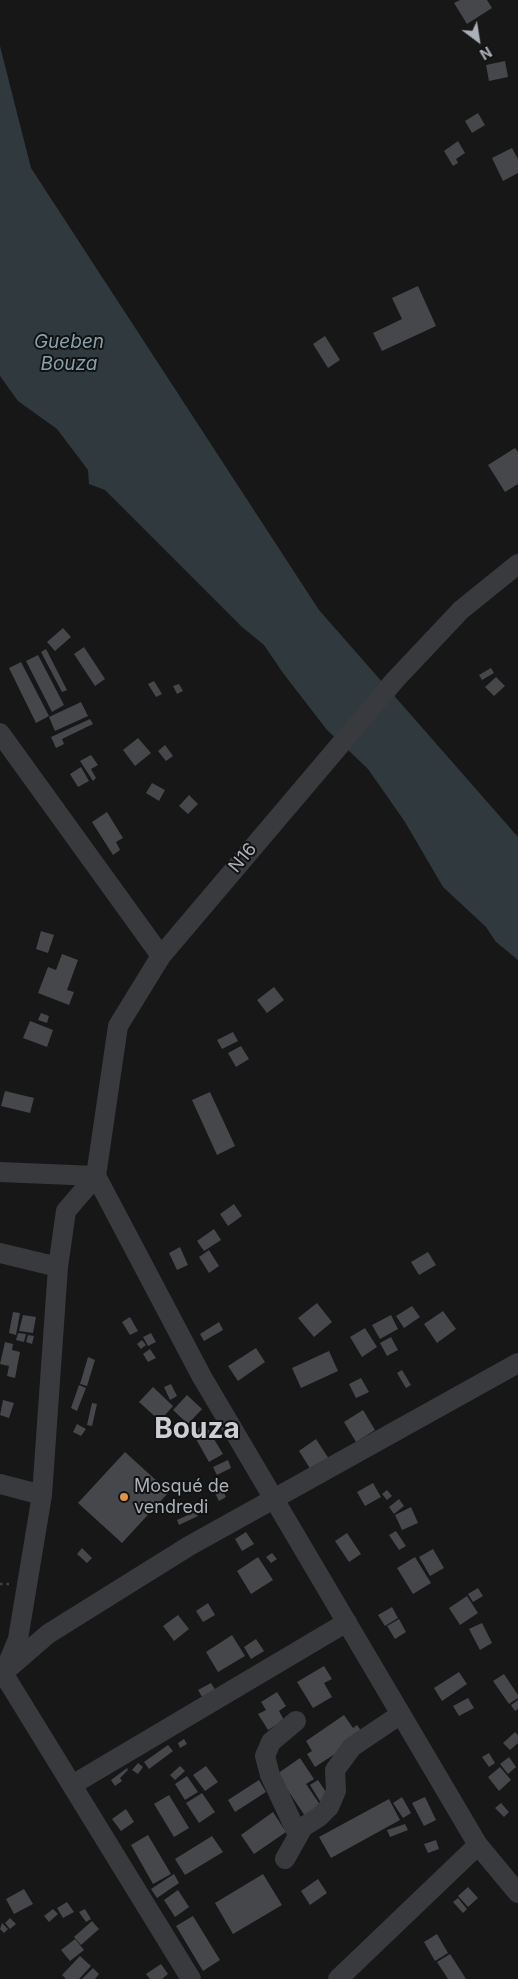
<!DOCTYPE html>
<html>
<head>
<meta charset="utf-8">
<style>
	body { margin:0 }
	#map { position:relative; width:518px; height:1979px; overflow:hidden; background:#171718; font-family:Inter,sans-serif }
	canvas { display:block }
	.north { position:absolute; left:453px; top:15px; width:50px; height:50px; -webkit-text-stroke:4px #121213; paint-order:stroke; rotate:149deg; font-size:14px; font-weight:700; line-height:20px; text-align:center; color:#aab0b7 }
	.north::after { content:''; display:block; margin:auto; width:18px; height:22px; background:#aab0b7; clip-path:polygon(50% 0,100% 100%,50% 72%,0 100%) }
</style>
</head>
<body>
<div id="map">
<canvas width="518" height="1979"></canvas>
<div class="north">N</div>
</div>
<script>
const ctx = document.querySelector('canvas').getContext('2d');
ctx.lineJoin = 'round';
function fill(path, color) {
  ctx.fillStyle = color;
  ctx.fill(path, 'evenodd');
}
function toPath(rows) {
  const path = new Path2D();
  for (const r of rows) {
    path.moveTo(r[0], r[1]);
    for (let i = 2; i < r.length; i += 2) path.lineTo(r[i], r[i + 1]);
  }
  return path;
}
function strokePath(path, color, width, dash) {
  ctx.strokeStyle = color;
  ctx.lineWidth = width;
  ctx.lineCap = dash ? 'butt' : 'round';
  ctx.setLineDash(dash || []);
  ctx.stroke(path);
}
function drawText(font, color, halo, rows, align = 'center') {
  ctx.font = font + ' Inter,sans-serif';
  ctx.lineWidth = 4;
  ctx.setLineDash([]);
  ctx.textBaseline = 'middle';
  ctx.strokeStyle = halo;
  ctx.fillStyle = color;
  for (const [text, x, y, turn = 0] of rows) {
    ctx.save();
    ctx.translate(x, y);
    ctx.rotate((+turn || 0) * Math.PI / 180);
    ctx.textAlign = isNaN(turn) ? turn : align;
    if (halo) ctx.strokeText(text, 0, 0);
    ctx.fillText(text, 0, 0);
    ctx.restore();
  }
}
fill(toPath([
	[0,46,31,168,319,610,518,837,518,960,496,942,486,927,443,887,405,822,368,769,327,730,283,673,264,645,242,627,105,490,89,484,88,470,57,429,18,401,0,376]
]), '#30393d');
fill(toPath([
	[460,0,487,0,492,8,467,24,454,3],
	[505,61,508,77,489,81,486,65],
	[478,113,485,125,472,133,465,121],
	[458,141,465,153,456,159,458,163,453,166,444,151],
	[512,148,518,159,518,173,503,181,492,158],
	[418,286,436,326,382,351,373,333,402,319,392,298],
	[325,336,340,360,328,368,313,344],
	[515,448,518,452,518,484,505,492,488,465],
	[63,628,71,637,55,651,47,642],
	[84,647,105,679,95,686,74,654],
	[46,649,67,690,62,692,41,652],
	[38,655,64,705,52,712,26,661],
	[21,662,49,716,36,723,9,668],
	[491,668,494,673,482,680,479,675],
	[496,677,505,686,494,696,485,687],
	[154,681,162,694,156,697,148,684],
	[179,684,183,691,177,694,173,686],
	[81,702,88,716,55,731,49,717],
	[90,719,93,724,62,739,64,744,56,748,51,737],
	[138,738,151,753,135,766,123,750],
	[165,745,173,756,166,761,158,751],
	[91,755,98,765,91,769,96,778,93,781,80,761],
	[81,767,89,781,78,787,70,774],
	[152,783,165,790,159,801,146,793],
	[189,795,198,804,188,814,179,806],
	[107,812,123,838,116,842,120,850,113,855,92,822],
	[41,931,54,935,48,953,36,949],
	[62,954,78,960,67,990,74,992,69,1005,38,993,48,967,56,970],
	[274,987,284,1000,267,1013,257,1000],
	[41,1013,49,1016,47,1023,38,1020],
	[30,1021,53,1030,47,1047,23,1038],
	[233,1032,238,1041,222,1049,217,1040],
	[241,1046,249,1059,236,1067,228,1053],
	[5,1091,34,1098,30,1113,1,1106],
	[210,1092,235,1146,217,1155,192,1100],
	[234,1204,242,1216,228,1226,220,1214],
	[214,1229,221,1240,204,1251,197,1241],
	[180,1247,188,1265,177,1270,169,1253],
	[209,1250,219,1266,209,1273,199,1257],
	[428,1252,436,1265,419,1275,411,1262],
	[317,1303,332,1322,314,1337,298,1318],
	[412,1306,420,1317,404,1328,396,1316],
	[443,1311,456,1329,437,1343,424,1324],
	[13,1312,20,1313,16,1335,9,1333],
	[23,1315,36,1317,33,1333,19,1331],
	[391,1315,398,1329,380,1339,372,1325],
	[130,1317,138,1331,130,1335,122,1322],
	[219,1322,223,1330,204,1341,200,1334],
	[365,1328,377,1347,362,1357,350,1337],
	[18,1333,26,1334,24,1342,16,1340],
	[151,1333,156,1342,148,1346,143,1337],
	[28,1335,34,1336,32,1344,26,1342],
	[391,1337,398,1350,387,1356,380,1343],
	[142,1340,146,1345,141,1349,137,1344],
	[5,1342,13,1344,12,1350,20,1352,15,1378,7,1376,9,1366,0,1364],
	[256,1348,265,1362,238,1381,228,1366],
	[150,1349,156,1358,148,1362,143,1354],
	[329,1351,338,1371,301,1388,292,1368],
	[88,1357,95,1360,87,1386,80,1384],
	[402,1370,411,1385,406,1388,397,1373],
	[361,1378,369,1392,356,1398,349,1384],
	[171,1384,177,1396,170,1400,164,1387],
	[79,1385,86,1388,77,1411,71,1408],
	[153,1387,173,1406,160,1421,139,1402],
	[187,1395,202,1409,188,1424,173,1410],
	[3,1400,14,1403,9,1418,0,1415],
	[92,1403,97,1404,92,1426,87,1425],
	[363,1410,375,1430,356,1442,344,1422],
	[77,1424,86,1429,81,1436,73,1432],
	[205,1424,223,1454,209,1462,192,1432],
	[316,1439,329,1459,311,1470,299,1451],
	[125,1452,169,1492,122,1543,78,1503],
	[228,1460,231,1468,217,1475,213,1467],
	[373,1483,381,1497,365,1506,357,1492],
	[222,1489,226,1497,219,1501,215,1493],
	[387,1490,392,1496,387,1500,382,1494],
	[399,1499,404,1506,394,1514,389,1507],
	[411,1507,418,1523,402,1530,395,1515],
	[195,1512,198,1516,179,1525,177,1520],
	[396,1531,406,1546,399,1550,389,1535],
	[246,1532,254,1544,242,1551,235,1539],
	[347,1533,361,1554,349,1562,335,1541],
	[82,1548,92,1558,87,1563,77,1554],
	[433,1549,444,1568,430,1576,419,1557],
	[272,1553,277,1559,271,1563,266,1557],
	[258,1557,273,1580,251,1594,237,1571],
	[415,1557,431,1583,413,1594,397,1568],
	[478,1588,483,1596,473,1602,468,1594],
	[467,1596,478,1613,460,1625,449,1608],
	[208,1603,215,1615,203,1622,196,1611],
	[392,1607,398,1618,385,1626,378,1615],
	[178,1615,189,1629,174,1641,163,1626],
	[399,1619,406,1632,395,1639,387,1626],
	[482,1623,492,1643,480,1650,469,1629],
	[232,1635,245,1656,218,1672,206,1652],
	[256,1639,264,1651,251,1659,244,1647],
	[324,1666,332,1679,324,1683,332,1697,313,1708,297,1682],
	[459,1672,467,1684,442,1701,434,1688],
	[504,1674,518,1695,518,1698,509,1704,493,1681],
	[211,1683,217,1693,204,1700,198,1690],
	[277,1692,286,1706,279,1711,284,1720,268,1730,258,1714,266,1710,261,1702],
	[468,1698,474,1708,459,1716,453,1706],
	[518,1700,518,1709,515,1711,511,1705],
	[344,1715,353,1728,357,1725,364,1735,315,1767,307,1754,312,1751,306,1741],
	[515,1732,518,1735,518,1743,510,1750,503,1743],
	[184,1739,187,1744,180,1748,178,1743],
	[168,1745,173,1751,149,1769,144,1762],
	[489,1753,495,1763,489,1767,482,1757],
	[509,1757,516,1767,508,1774,500,1764],
	[300,1758,314,1779,306,1784,323,1809,307,1819,277,1774],
	[138,1763,143,1767,138,1774,132,1770],
	[180,1766,185,1771,175,1780,170,1775],
	[206,1766,218,1782,205,1791,193,1775],
	[500,1767,511,1780,499,1791,488,1777],
	[127,1768,128,1770,120,1778,122,1781,115,1786,111,1780],
	[187,1776,198,1792,185,1800,175,1784],
	[259,1780,266,1792,235,1812,228,1800],
	[318,1780,330,1798,321,1803,310,1785],
	[202,1793,215,1812,199,1823,186,1803],
	[169,1795,189,1828,174,1837,154,1804],
	[402,1797,411,1813,403,1818,393,1803],
	[425,1797,436,1820,424,1826,412,1803],
	[389,1799,400,1820,331,1858,319,1837],
	[501,1803,509,1812,504,1817,495,1808],
	[126,1809,134,1822,121,1831,112,1819],
	[273,1812,286,1832,254,1854,241,1835],
	[405,1824,408,1830,390,1837,387,1830],
	[148,1835,171,1874,153,1884,131,1845],
	[212,1836,223,1852,185,1875,175,1859],
	[436,1840,439,1849,428,1853,424,1844],
	[174,1874,179,1883,157,1898,151,1889],
	[263,1874,282,1905,233,1934,215,1903],
	[318,1879,327,1893,310,1905,301,1891],
	[468,1887,478,1898,468,1907,458,1896],
	[24,1889,33,1904,14,1914,6,1899],
	[178,1890,189,1907,175,1917,164,1900],
	[458,1898,467,1909,463,1913,453,1902],
	[67,1902,74,1912,63,1918,57,1908],
	[53,1909,58,1914,49,1922,44,1916],
	[85,1909,91,1919,86,1922,79,1912],
	[193,1916,220,1960,203,1971,176,1926],
	[10,1918,16,1924,10,1929,5,1923],
	[92,1921,99,1929,81,1945,74,1937],
	[2,1923,8,1929,4,1933,0,1929],
	[437,1934,448,1953,435,1961,424,1942],
	[75,1939,84,1950,70,1961,61,1950],
	[450,1954,466,1979,448,1979,437,1962],
	[80,1956,91,1966,79,1979,66,1979,62,1975],
	[161,1964,168,1974,162,1979,150,1979,146,1974],
	[93,1968,99,1974,95,1979,82,1979]
]), '#46474b');
strokePath(toPath([
	[0,1584,10,1584]
]), '#3e4144', 2.5, [2.5, 4]);
strokePath(toPath([
	[0,733,161,956,395,680,461,610,518,564],
	[0,1172,96,1176],
	[96,1176,202,1377,478,1845,518,1893],
	[0,1253,58,1267],
	[0,1484,42,1495],
	[6,1668,18,1639,42,1495,58,1267,66,1211,96,1176,118,1026,161,956],
	[296,1721,271,1742,265,1756,270,1775,298,1835],
	[72,1785,347,1622],
	[285,1859,303,1827,319,1817,329,1807,336,1791,335,1770,352,1747,401,1714],
	[191,1979,3,1673,48,1634,189,1546,518,1363],
	[338,1979,478,1845]
]), '#383a3d', 20);
for (const [x, y, r, color] of [
	[124,1497,5,"#de9348"]
]) {
  const dot = new Path2D();
  dot.arc(x, y, r, 0, 2 * Math.PI);
  ctx.fillStyle = color;
  ctx.fill(dot);
  strokePath(dot, '#121213', 2);
}
drawText('18px', '#aab0b7', '#121213', [
	["N16",243,858,-50]
]);
drawText('18px', '#aab0b7', '#121213', [
	["Mosqué de",134,1487],
	["vendredi",134,1508]
], 'left');
drawText('italic 19px', '#85a2ae', '#121213', [
	["Gueben",69,342],
	["Bouza",69,364]
]);
drawText('bold 28px', '#cbced3', '#121213', [
	["Bouza",197,1430]
]);
</script>
</body>
</html>
